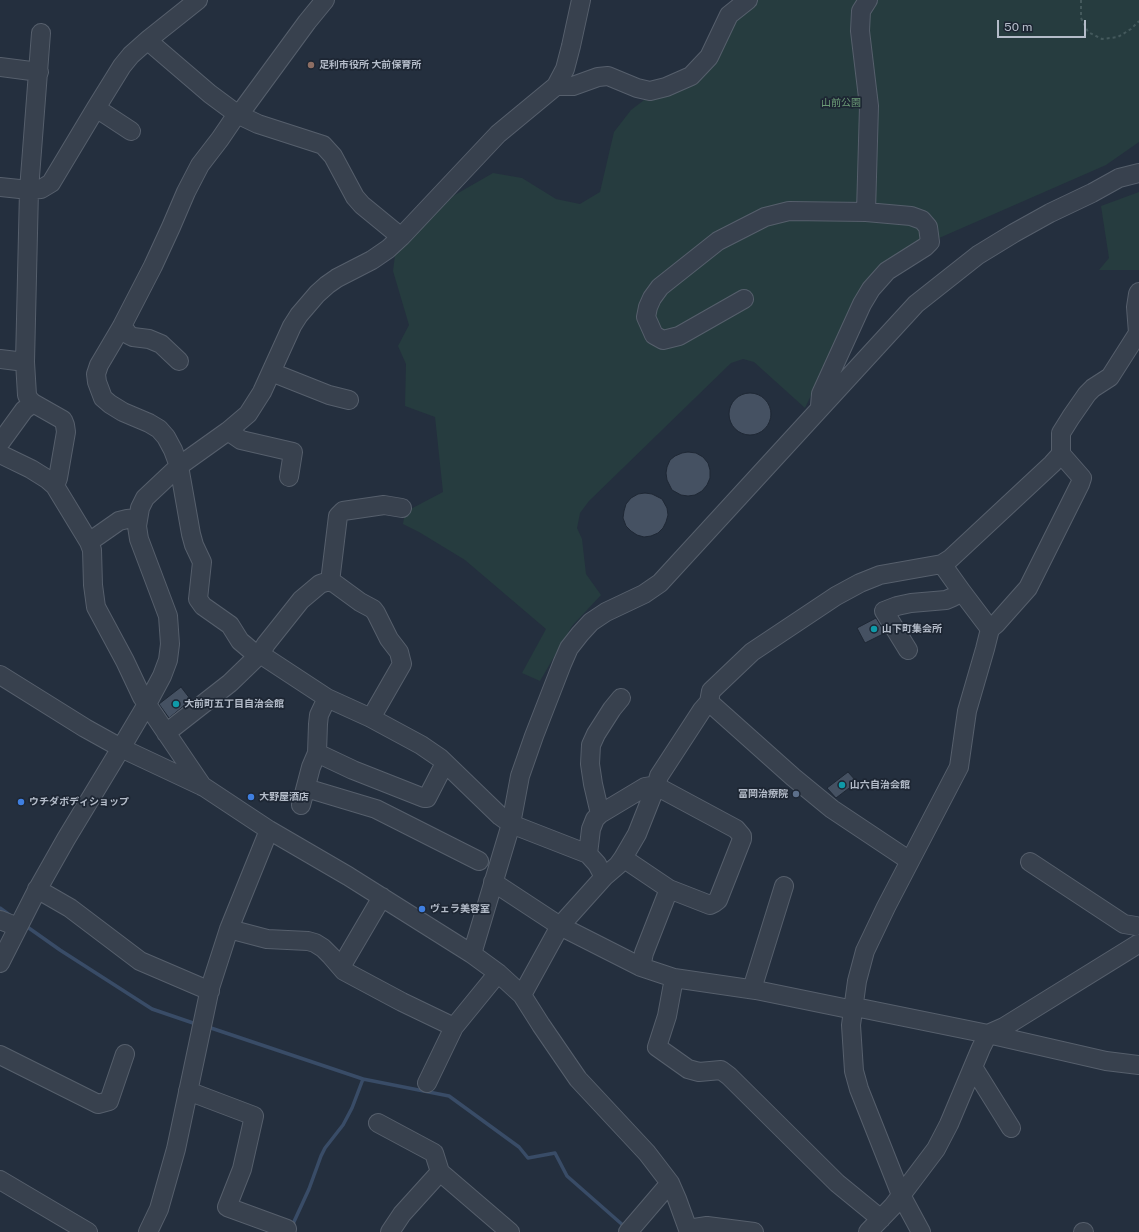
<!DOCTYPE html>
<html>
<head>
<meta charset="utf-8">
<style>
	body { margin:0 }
	#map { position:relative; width:1139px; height:1232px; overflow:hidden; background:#242f3e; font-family:"Public Sans",sans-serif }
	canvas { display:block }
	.scale { position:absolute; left:997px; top:20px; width:89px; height:18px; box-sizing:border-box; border:2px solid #b4bcc9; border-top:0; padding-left:5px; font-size:12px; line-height:14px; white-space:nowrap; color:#b4bcc9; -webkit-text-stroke:3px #1d2633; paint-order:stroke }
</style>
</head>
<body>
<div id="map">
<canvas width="1139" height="1232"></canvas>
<div class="scale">50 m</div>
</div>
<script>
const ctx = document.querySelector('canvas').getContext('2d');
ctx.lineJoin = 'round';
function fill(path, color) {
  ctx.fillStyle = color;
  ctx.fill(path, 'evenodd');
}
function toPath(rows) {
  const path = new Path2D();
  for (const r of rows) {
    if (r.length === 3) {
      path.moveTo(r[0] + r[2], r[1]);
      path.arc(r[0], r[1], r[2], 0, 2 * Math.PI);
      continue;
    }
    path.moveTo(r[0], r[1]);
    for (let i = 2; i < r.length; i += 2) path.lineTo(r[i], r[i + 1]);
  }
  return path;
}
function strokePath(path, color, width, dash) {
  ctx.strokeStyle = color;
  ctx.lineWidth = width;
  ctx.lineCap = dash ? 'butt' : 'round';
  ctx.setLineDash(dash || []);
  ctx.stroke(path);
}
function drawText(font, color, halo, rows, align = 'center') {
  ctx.font = font + ' "Public Sans","Noto Sans JP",sans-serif';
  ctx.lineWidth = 3.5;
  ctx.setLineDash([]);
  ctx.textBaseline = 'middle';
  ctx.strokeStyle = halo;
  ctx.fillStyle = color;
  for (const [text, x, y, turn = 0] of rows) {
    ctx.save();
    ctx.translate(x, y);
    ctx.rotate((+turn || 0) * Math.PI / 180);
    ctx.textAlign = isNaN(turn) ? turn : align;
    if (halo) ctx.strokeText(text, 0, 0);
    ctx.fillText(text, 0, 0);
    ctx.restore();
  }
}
fill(toPath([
	[749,0,1139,0,1139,142,1106,165,930,242,892,268,840,334,805,408,754,362,743,359,731,363,589,501,580,513,577,528,582,539,586,574,601,595,572,626,540,681,522,673,546,629,465,560,419,532,403,524,405,512,443,492,435,417,405,406,406,364,398,346,409,325,393,271,395,255,453,196,493,173,522,178,556,199,580,204,600,192,614,132,631,110,685,69,703,50,726,29],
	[1139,192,1139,270,1099,270,1109,258,1101,206]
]), '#263c3f');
strokePath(toPath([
	[0,908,11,916],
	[26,926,60,950,152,1009,196,1024],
	[208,1027,363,1079,449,1096,519,1147,528,1158,555,1153,567,1176,625,1227],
	[292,1226,309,1189,321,1156,325,1148,343,1125,352,1108,363,1079]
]), '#394c67', 3.5);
const building = toPath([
	[750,414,21],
	[688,452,696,453,703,457,708,463,710,470,710,478,707,485,702,491,695,495,688,496,681,495,672,490,667,480,666,473,667,467,670,460,675,456,682,453,688,452],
	[645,493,652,494,662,499,667,508,668,515,666,522,663,528,658,533,651,536,644,537,637,535,631,531,626,526,623,518,624,511,626,504,631,498,638,494,645,493],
	[876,618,885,633,865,643,857,628,876,618],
	[181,687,191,700,169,718,159,704,181,687],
	[848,772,857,782,836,798,827,788,848,772]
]);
fill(building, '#455162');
strokePath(building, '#1f2835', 1);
const minor = toPath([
	[325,0,307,22,244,108,237,114,220,139,200,165,186,192,171,227,153,266,122,326,99,365,96,374,97,382,103,398,110,404,123,412,149,423,159,429,166,437,173,450,179,466,191,534,194,545,202,562,198,599,203,606,230,625,240,641,253,652,260,654,266,644,301,600,320,584,326,582,330,582,334,583,360,602,373,609,376,613,389,639,399,652,402,664,371,718],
	[41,33,29,190,25,362,27,395,29,399,33,403,63,420,65,425,66,432,58,478,55,486],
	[149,39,154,46,210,94,237,114,258,124,323,145,333,156,355,197,362,205,401,237],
	[0,67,39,72],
	[556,86,573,86,598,77,608,76,637,88,650,91,666,87,691,76,709,57,729,15,748,0],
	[96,108,131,131],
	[0,187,29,190,41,189,51,183,96,108,122,66,131,55,149,39,198,0],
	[866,212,869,106,860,31,861,11,868,0],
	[744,299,679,336,663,340,654,335,646,317,648,307,652,298,660,287,718,241,765,217,789,211,866,212,911,216,922,220,928,227,930,242,925,247,887,271,871,289,862,304,821,394,820,406],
	[122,326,129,335,133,337,149,339,161,344,179,361],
	[0,359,25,362],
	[271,372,329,395,349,400],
	[228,431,241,440,293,452,289,477],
	[0,443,24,410,33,403],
	[0,454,31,469,47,479,55,486,89,542,92,550,93,585,96,607,125,661,142,697,203,787],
	[89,542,119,521,127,519,138,518],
	[942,564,962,592,990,629],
	[330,582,338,516,343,511,384,505,402,508],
	[908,650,884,611,897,606,911,603,946,600,953,597,962,592],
	[0,675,85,728,121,748,204,787,269,830,348,876,472,954,498,973,522,995,541,1025,578,1079,647,1153,670,1183,677,1199,689,1232],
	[709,702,793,777,832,809,910,861],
	[166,733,230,683,260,654,327,698,371,718,421,745,440,758,500,816,511,824,588,854,597,864,604,877],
	[317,753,353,770,424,798,427,798,445,763],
	[306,788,376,809,479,861],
	[301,805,311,767,317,753,318,724,319,715,327,698],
	[600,814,593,784,590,764,591,745,596,734,612,709,621,698],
	[588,854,591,829,595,819,600,814,645,787,651,786,656,786,736,829,742,836,742,839,718,900,714,903,710,905,669,889,623,858],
	[1030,862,1124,924,1136,926],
	[493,882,560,926,641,967,674,978,756,990,844,1008,860,1008,988,1034,1106,1061,1139,1065],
	[37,889,70,908,140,961,210,991],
	[0,920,18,927],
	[229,929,267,939,308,941,315,943,323,948,331,956,344,971,402,1002,454,1027],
	[472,954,511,824,520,776,534,736,562,664,569,648,580,634,591,622,606,612,644,594,660,583,916,304,978,255,1014,233,1050,213,1092,193,1119,178,1139,173],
	[0,963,36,892,66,839,121,748,147,704,162,676,168,660,170,644,168,616,139,539,137,526,140,508,145,498,179,466,228,431,248,414,262,392,292,326,299,315,317,294,327,285,337,278,372,260,388,249,401,237,498,134,556,86,565,69,571,46,581,0],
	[341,967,382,897],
	[641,967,644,953,669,889],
	[674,978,667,1016,657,1047,688,1069,699,1072,721,1070,729,1076,837,1183,881,1219],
	[752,989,784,886],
	[522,995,560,926,604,877,618,865,623,858,637,834,656,786,659,776,702,710,709,702,711,691,752,652,836,596,860,583,880,575,942,564,950,559,1052,464,1061,454,1061,433,1071,417,1087,394,1093,388,1110,377,1138,333,1136,307,1138,294,1139,292],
	[0,1055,98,1104,109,1101,125,1054],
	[973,1067,1011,1128],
	[427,1083,454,1027,498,973],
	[188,1091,254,1116,242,1169,227,1207,287,1229,285,1232],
	[378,1123,434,1153,440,1172],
	[0,1180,88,1232],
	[688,1229,707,1226,754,1232],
	[148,1232,159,1209,176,1149,210,988,229,929,269,830],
	[390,1232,402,1214,440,1172,510,1232],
	[628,1232,670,1183],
	[868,1232,893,1206,936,1149,949,1124,981,1048,988,1034,1004,1027,1138,944],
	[921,1232,901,1195,859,1089,854,1071,851,1025,857,981,865,951,886,907,959,767,967,711,985,649,990,629,996,624,1028,588,1080,484,1082,478,1061,454],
	[1083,1232,1084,1232]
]);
strokePath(minor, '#565f6c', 20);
strokePath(toPath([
	[1081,0,1081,18,1088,32,1102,39,1118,37,1131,29,1139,21]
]), '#44595c', 2, [3, 3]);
strokePath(minor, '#38414e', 18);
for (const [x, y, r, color] of [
	[311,65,4,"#8d6e63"],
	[874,629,4,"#0f9aa8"],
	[176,704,4,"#0f9aa8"],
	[842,785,4,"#0f9aa8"],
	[796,794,4,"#5c6f8a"],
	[251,797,4,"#3f7fe0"],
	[21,802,4,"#3f7fe0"],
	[422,909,4,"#3f7fe0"]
]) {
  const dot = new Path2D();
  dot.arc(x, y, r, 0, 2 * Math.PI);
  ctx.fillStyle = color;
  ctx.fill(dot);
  strokePath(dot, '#1d2633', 1.5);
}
drawText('bold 10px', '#b4bcc9', '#1d2633', [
	["足利市役所 大前保育所",319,65],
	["山下町集会所",882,629],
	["大前町五丁目自治会館",184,704],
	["山六自治会館",850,785],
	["富岡治療院",788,794,"right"],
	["大野屋酒店",259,797],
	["ウチダボディショップ",29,802],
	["ヴェラ美容室",430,909]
], 'left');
drawText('10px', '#6b9a76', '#1d2633', [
	["山前公園",841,103]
]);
</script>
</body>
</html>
